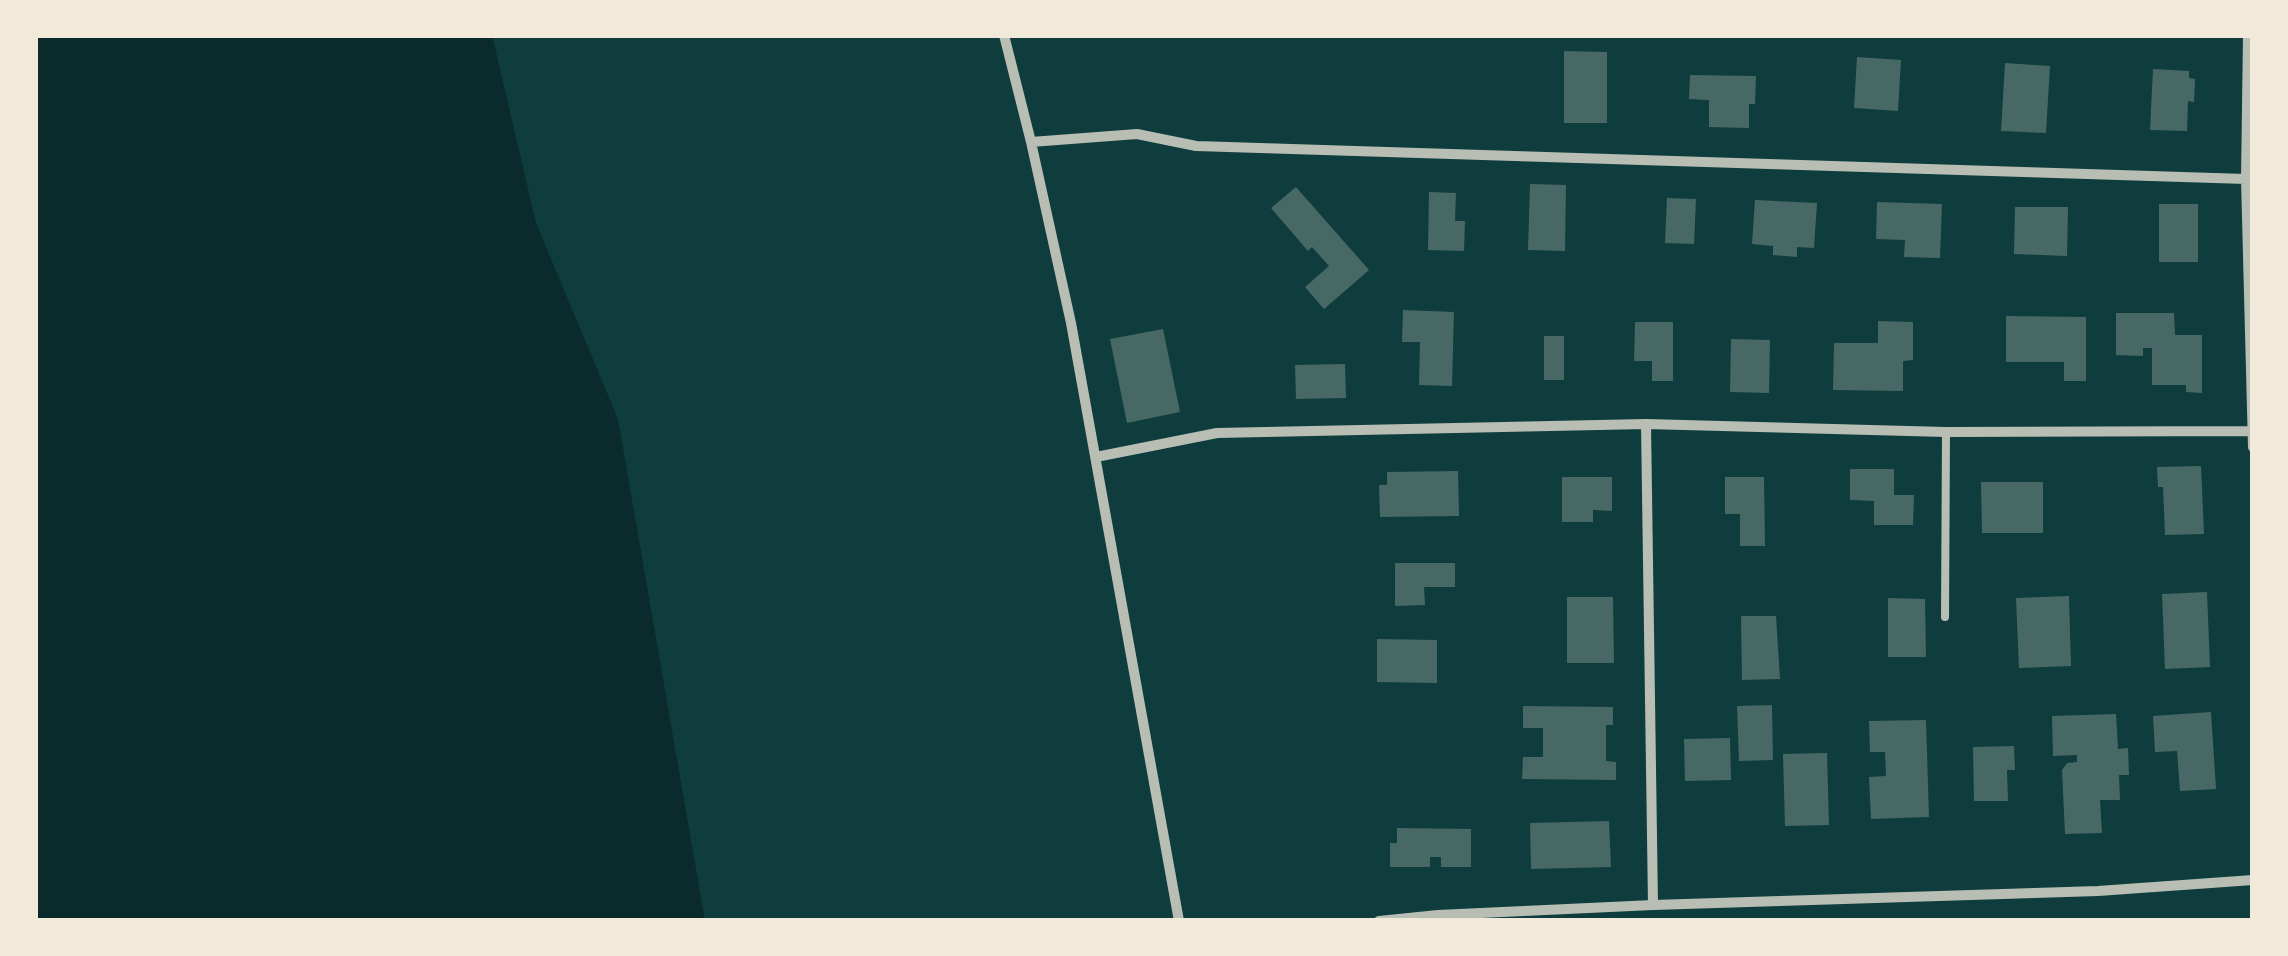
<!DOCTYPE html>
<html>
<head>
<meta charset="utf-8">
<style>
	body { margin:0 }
	#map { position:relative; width:2288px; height:956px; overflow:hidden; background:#0f3d3e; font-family:Figtree,sans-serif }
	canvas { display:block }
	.frame { position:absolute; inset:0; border:38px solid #f1e9da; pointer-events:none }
</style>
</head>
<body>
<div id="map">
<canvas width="2288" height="956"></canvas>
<div class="frame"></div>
</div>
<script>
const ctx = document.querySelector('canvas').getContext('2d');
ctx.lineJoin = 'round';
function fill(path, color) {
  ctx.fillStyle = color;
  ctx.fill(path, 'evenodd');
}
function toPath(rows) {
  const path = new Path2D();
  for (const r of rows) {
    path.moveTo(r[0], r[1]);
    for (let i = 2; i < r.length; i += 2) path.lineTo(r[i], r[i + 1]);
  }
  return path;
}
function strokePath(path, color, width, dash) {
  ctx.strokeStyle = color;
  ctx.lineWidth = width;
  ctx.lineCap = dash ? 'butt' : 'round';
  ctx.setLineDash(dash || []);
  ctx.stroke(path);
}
fill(toPath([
	[35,35,492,35,536,223,618,419,705,921,35,921]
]), '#0a2a2b');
fill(toPath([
	[1564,51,1607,52,1607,123,1564,123],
	[1857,57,1901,60,1898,111,1854,108],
	[2005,63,2050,66,2046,133,2001,131],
	[2153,69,2189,71,2189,78,2195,79,2194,102,2188,101,2187,131,2150,130],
	[1690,75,1756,76,1755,104,1749,104,1749,128,1709,127,1709,100,1689,99],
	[1530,184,1566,185,1565,251,1528,250],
	[1296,187,1369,270,1324,309,1305,287,1329,266,1312,247,1308,251,1271,208],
	[1429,192,1456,193,1455,221,1465,221,1464,251,1428,250],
	[1667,198,1696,199,1694,244,1665,243],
	[1755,200,1817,203,1814,248,1797,247,1797,257,1773,255,1773,246,1752,244],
	[1877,202,1942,204,1940,258,1904,257,1905,240,1876,239],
	[2159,204,2198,204,2198,262,2159,262],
	[2015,207,2068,207,2067,256,2014,254],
	[1403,310,1454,312,1452,386,1419,385,1420,342,1402,342],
	[2116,313,2174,313,2175,335,2202,335,2202,393,2186,392,2186,385,2152,385,2152,348,2143,348,2143,356,2116,355],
	[2006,316,2086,317,2086,381,2064,381,2064,362,2006,362],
	[1878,321,1913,322,1913,360,1903,361,1903,391,1833,390,1834,343,1878,343],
	[1635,322,1673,322,1673,381,1652,381,1652,361,1634,361],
	[1163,329,1180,412,1127,423,1110,339],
	[1544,336,1564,336,1564,380,1544,380],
	[1731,339,1770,340,1769,393,1730,392],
	[1345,364,1346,398,1296,399,1295,365],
	[2201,466,2204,534,2165,535,2163,487,2158,487,2157,467],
	[1850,469,1894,469,1894,495,1914,495,1913,525,1874,525,1874,501,1850,500],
	[1458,471,1459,516,1380,517,1379,485,1387,485,1387,472],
	[1562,477,1612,477,1612,511,1593,510,1593,522,1562,522],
	[1725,477,1764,477,1765,546,1740,546,1740,514,1725,514],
	[1981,482,2043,482,2043,533,1982,533],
	[1395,563,1455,563,1455,587,1424,587,1425,605,1395,606],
	[2207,592,2210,667,2165,669,2162,594],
	[2069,596,2071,666,2019,668,2016,598],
	[1567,597,1613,597,1614,663,1567,663],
	[1888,598,1925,599,1926,657,1888,657],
	[1741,616,1776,616,1780,679,1742,680],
	[1377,639,1437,640,1437,683,1377,682],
	[1772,705,1773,760,1739,761,1737,706],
	[1523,706,1613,707,1613,725,1606,725,1606,761,1616,762,1616,780,1522,779,1523,757,1543,757,1543,728,1523,728],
	[2211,712,2216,789,2180,791,2177,751,2155,752,2153,716],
	[2116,714,2118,749,2128,748,2129,775,2119,775,2120,800,2100,800,2102,833,2065,834,2062,770,2067,763,2077,762,2077,755,2053,756,2052,716],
	[1926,720,1929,817,1871,819,1869,777,1886,776,1885,752,1870,752,1869,721],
	[1730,738,1731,780,1685,781,1684,739],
	[2014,746,2015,770,2007,770,2008,801,1974,801,1973,747],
	[1827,753,1829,825,1785,826,1783,754],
	[1609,821,1611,867,1531,869,1530,823],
	[1397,828,1471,829,1471,867,1441,867,1441,857,1430,857,1430,867,1390,867,1390,843,1397,843]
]), '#486865');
strokePath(toPath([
	[1945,617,1946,432]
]), '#b8beb3', 8);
strokePath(toPath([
	[1004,35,1031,142,1071,323,1179,921],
	[2248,35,2246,179,2253,447],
	[1031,142,1137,134,1196,146,2246,179],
	[1646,424,1653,905],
	[1096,457,1217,433,1646,424,1946,432,2252,431],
	[1379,921,1438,915,1653,905,2098,891,2253,880]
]), '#b8beb3', 10);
</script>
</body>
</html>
